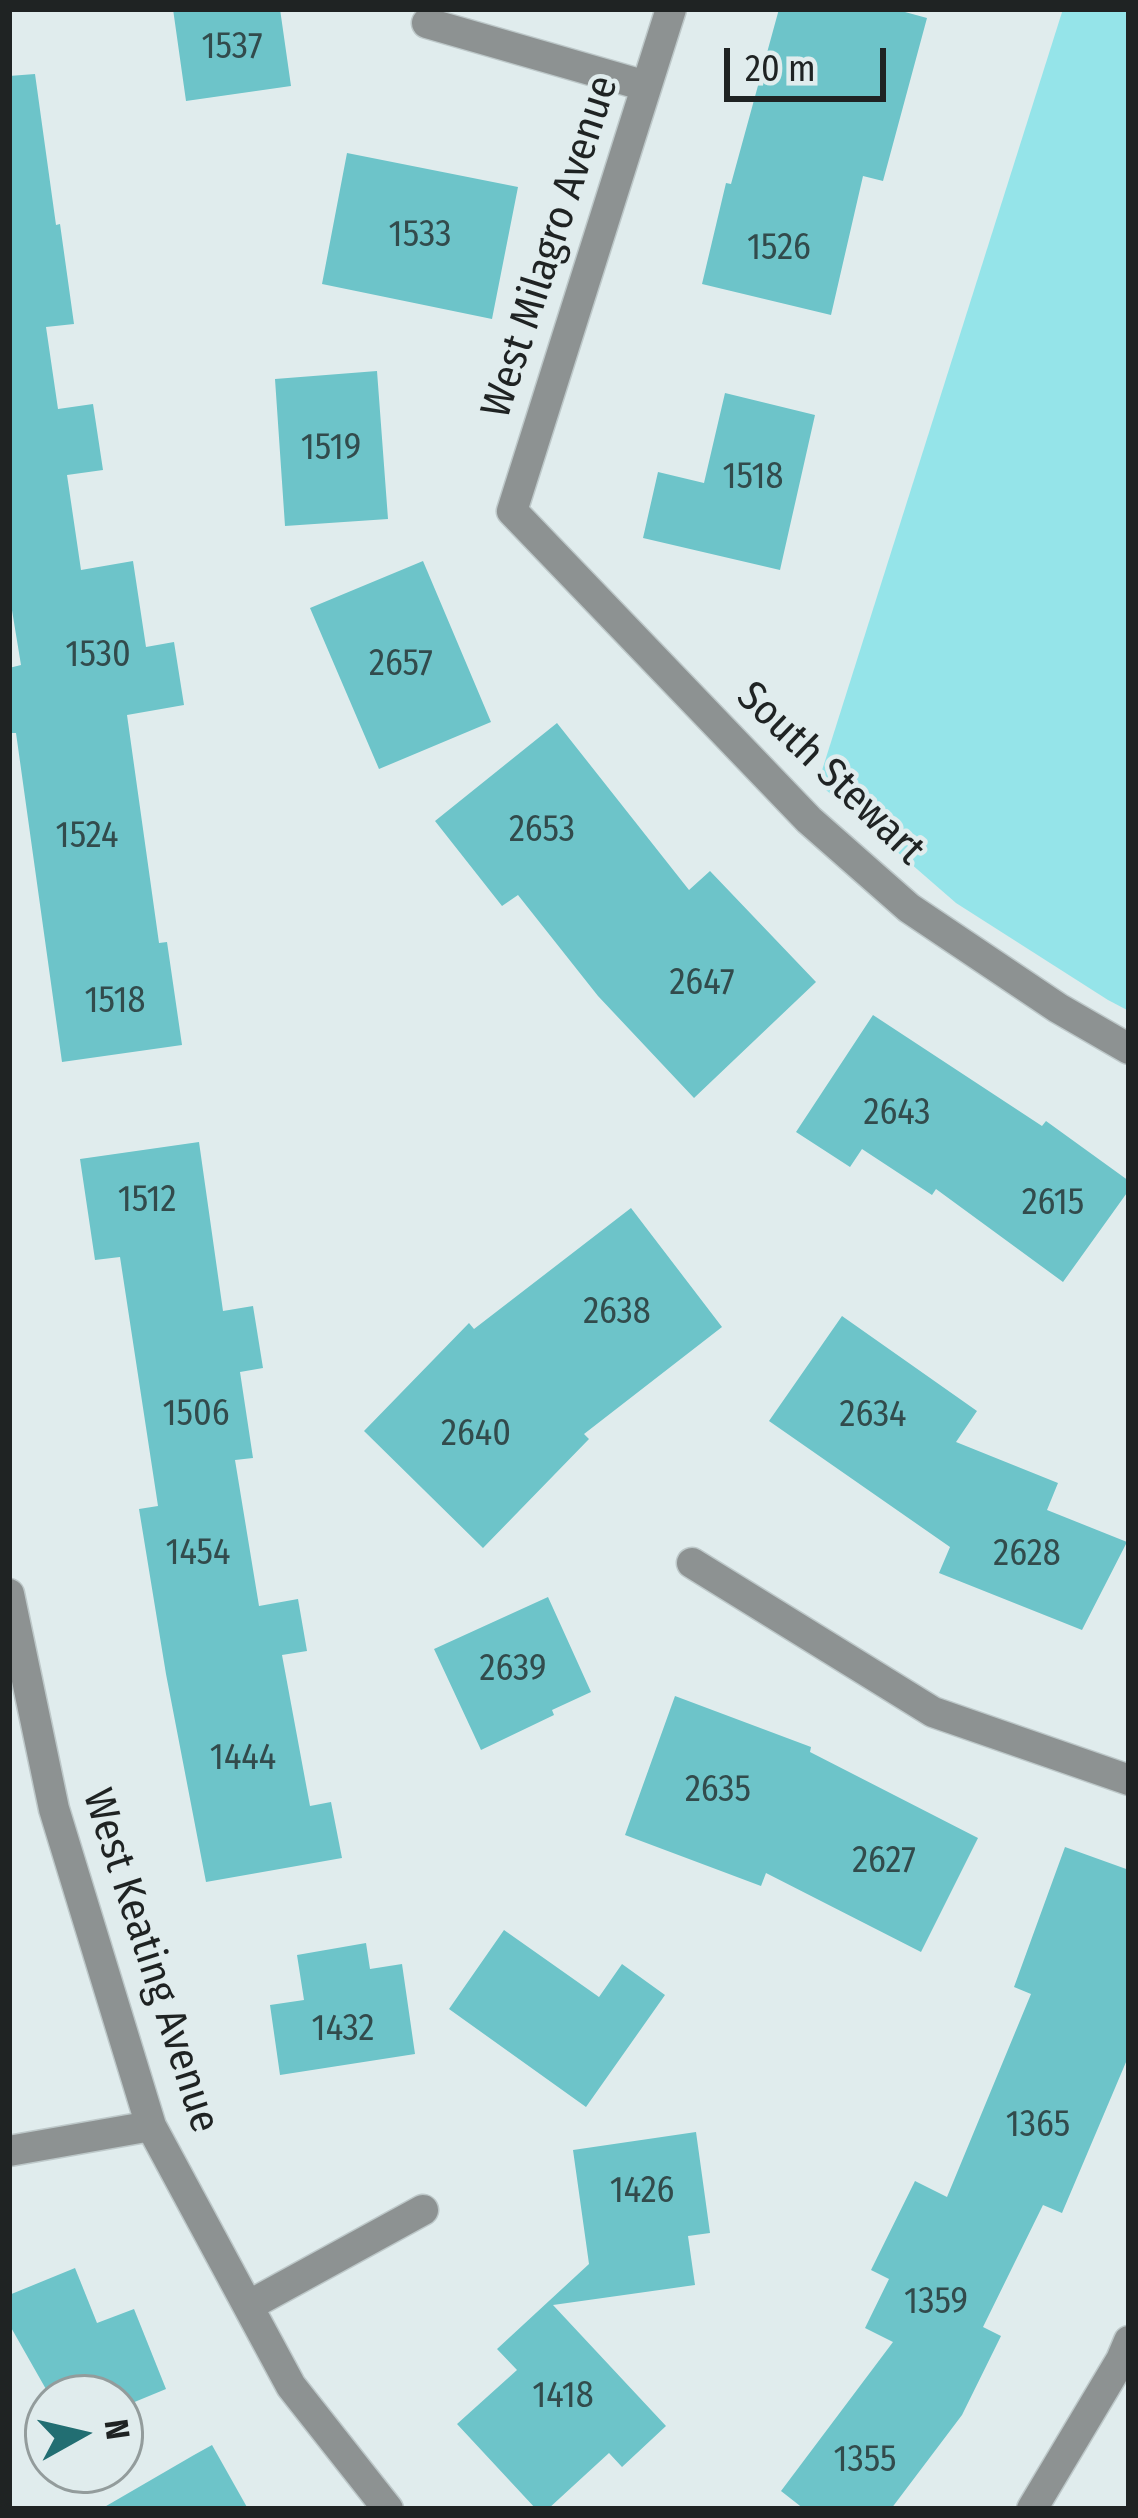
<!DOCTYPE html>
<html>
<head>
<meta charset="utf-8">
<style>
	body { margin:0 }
	#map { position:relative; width:1138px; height:2518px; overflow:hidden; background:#e0eced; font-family:"Fira Sans Condensed",sans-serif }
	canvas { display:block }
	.frame { position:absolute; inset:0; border:12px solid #1f2323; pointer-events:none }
	.north { position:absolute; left:24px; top:2374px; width:120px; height:120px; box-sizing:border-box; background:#e0eced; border:3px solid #939c9c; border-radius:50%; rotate:82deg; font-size:33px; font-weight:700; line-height:48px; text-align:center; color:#1f2323 }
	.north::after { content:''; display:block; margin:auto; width:42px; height:54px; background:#226e72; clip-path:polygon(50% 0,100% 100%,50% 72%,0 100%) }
	.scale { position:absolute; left:724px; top:48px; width:162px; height:54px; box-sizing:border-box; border:6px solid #1f2323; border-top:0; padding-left:15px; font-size:36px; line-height:42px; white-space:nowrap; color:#1f2323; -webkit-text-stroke:9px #e0eced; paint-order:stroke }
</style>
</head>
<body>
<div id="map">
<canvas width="1138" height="2518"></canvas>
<div class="frame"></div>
<div class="north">N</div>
<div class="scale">20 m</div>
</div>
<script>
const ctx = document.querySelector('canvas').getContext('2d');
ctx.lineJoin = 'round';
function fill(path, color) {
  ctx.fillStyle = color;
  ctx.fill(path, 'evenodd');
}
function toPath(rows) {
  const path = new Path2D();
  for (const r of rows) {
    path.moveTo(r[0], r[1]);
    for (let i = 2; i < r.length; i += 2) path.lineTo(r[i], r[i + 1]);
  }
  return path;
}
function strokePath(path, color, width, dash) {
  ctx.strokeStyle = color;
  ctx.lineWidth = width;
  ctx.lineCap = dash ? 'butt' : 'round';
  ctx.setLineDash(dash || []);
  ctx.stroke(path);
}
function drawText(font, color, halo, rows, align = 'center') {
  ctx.font = font + ' "Fira Sans Condensed",sans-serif';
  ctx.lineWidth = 9;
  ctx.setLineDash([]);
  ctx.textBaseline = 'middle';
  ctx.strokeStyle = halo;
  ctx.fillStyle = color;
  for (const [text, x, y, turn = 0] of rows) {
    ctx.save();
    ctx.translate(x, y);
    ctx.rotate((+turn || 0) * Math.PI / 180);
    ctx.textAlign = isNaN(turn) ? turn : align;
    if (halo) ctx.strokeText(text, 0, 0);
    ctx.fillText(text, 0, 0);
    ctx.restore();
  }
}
fill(toPath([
	[1063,9,1129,9,1129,1011,1108,1000,956,903,818,783]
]), '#95e4e9');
fill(toPath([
	[173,9,280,9,291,86,186,101],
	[779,9,894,9,927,18,883,181,863,176,831,315,702,284,726,183,731,184],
	[35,74,56,225,60,224,74,324,46,327,58,409,93,404,103,470,67,475,81,570,133,561,146,647,174,642,184,705,127,715,159,943,167,942,182,1045,62,1062,16,733,12,733,9,711,9,668,21,665,9,592,9,76],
	[347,153,518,187,492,319,322,284],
	[377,371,388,519,285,526,275,379],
	[725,393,815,415,780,570,643,538,658,472,704,483],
	[423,561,491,722,379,769,310,608],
	[557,723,689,890,710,871,816,982,694,1098,598,996,518,895,502,906,435,821],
	[873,1015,1042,1126,1046,1121,1129,1181,1129,1190,1063,1282,936,1189,932,1195,862,1149,850,1167,796,1132],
	[199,1142,223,1311,253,1306,263,1368,240,1372,253,1458,235,1460,259,1606,298,1599,307,1651,282,1655,310,1806,331,1802,342,1858,206,1882,166,1674,139,1509,158,1506,120,1257,95,1260,80,1159],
	[631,1208,722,1327,584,1434,589,1439,483,1548,364,1431,469,1323,474,1329],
	[842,1316,977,1411,956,1442,1058,1483,1047,1510,1127,1542,1082,1630,939,1573,950,1547,769,1421],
	[548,1597,591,1692,552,1710,554,1715,481,1750,434,1649],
	[675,1696,811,1747,810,1752,978,1838,921,1952,766,1873,761,1886,625,1835],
	[1065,1847,1129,1870,1129,2055,1062,2213,1043,2205,983,2327,1001,2336,962,2415,891,2509,804,2509,781,2491,893,2342,865,2328,889,2279,871,2270,915,2181,947,2197,1031,1994,1014,1987],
	[504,1930,599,1997,622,1964,665,1995,586,2107,449,2009],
	[366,1943,370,1969,402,1964,415,2054,280,2075,270,2005,304,2000,297,1955],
	[696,2132,710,2233,688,2236,695,2285,553,2305,666,2426,622,2467,609,2453,548,2509,536,2509,457,2424,517,2370,497,2349,589,2264,573,2150],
	[75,2268,97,2323,134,2309,166,2389,120,2408,120,2398,51,2398,9,2324,9,2295],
	[212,2445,248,2509,101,2509,194,2455]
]), '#6dc4c9');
const minor = toPath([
	[671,9,512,511,809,820,909,908,1058,1008,1129,1049],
	[427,23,646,86],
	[692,1563,933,1712,1129,1780],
	[9,1594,54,1809,151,2126,291,2386,388,2509],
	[9,2151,151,2126],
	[248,2306,423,2210],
	[1032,2509,1121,2360,1129,2341]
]);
strokePath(minor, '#bdc8c9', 33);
strokePath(minor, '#8d9292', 30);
drawText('36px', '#324b4c', null, [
	["1537",232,48],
	["1533",420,236],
	["1526",779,249],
	["1519",331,449],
	["1518",753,478],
	["1530",98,656],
	["2657",401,665],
	["2653",542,831],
	["1524",87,837],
	["2647",702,984],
	["1518",115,1002],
	["2643",897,1114],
	["1512",147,1201],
	["2615",1053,1204],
	["2638",617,1313],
	["1506",196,1415],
	["2634",873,1416],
	["2640",476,1435],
	["1454",198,1554],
	["2628",1027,1555],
	["2639",513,1670],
	["1444",243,1759],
	["2635",718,1791],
	["2627",884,1862],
	["1432",343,2030],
	["1365",1038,2126],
	["1426",642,2192],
	["1359",936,2303],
	["1418",563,2397],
	["1355",865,2461]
]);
drawText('42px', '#1f2323', '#e0eced', [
	["West Milagro Avenue",551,247,-72],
	["South Stewart",830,774,44],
	["West Keating Avenue",150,1961,72]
]);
</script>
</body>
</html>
